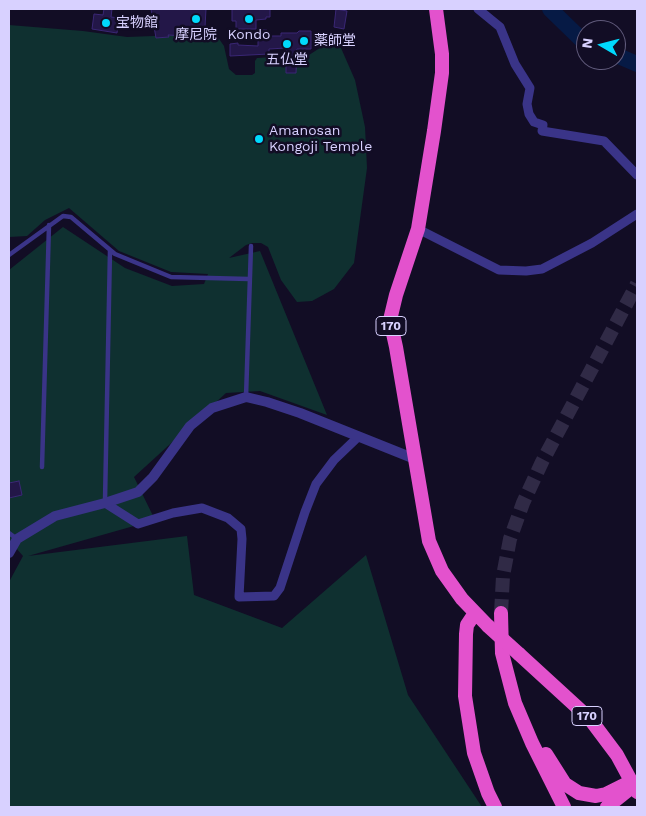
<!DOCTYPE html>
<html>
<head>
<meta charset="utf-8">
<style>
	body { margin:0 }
	#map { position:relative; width:646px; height:816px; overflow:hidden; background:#120d25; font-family:"Work Sans",sans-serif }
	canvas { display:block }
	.frame { position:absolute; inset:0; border:10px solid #d8d1ff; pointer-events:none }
	.north { position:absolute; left:576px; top:20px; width:50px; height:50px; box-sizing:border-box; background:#120d25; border:1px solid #615b7c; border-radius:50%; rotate:278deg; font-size:14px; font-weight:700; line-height:20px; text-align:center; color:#d8d1ff }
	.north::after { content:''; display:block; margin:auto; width:18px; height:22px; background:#00d9fc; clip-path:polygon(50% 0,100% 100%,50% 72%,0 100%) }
</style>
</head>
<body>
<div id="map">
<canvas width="646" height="816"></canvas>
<div class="frame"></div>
<div class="north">N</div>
</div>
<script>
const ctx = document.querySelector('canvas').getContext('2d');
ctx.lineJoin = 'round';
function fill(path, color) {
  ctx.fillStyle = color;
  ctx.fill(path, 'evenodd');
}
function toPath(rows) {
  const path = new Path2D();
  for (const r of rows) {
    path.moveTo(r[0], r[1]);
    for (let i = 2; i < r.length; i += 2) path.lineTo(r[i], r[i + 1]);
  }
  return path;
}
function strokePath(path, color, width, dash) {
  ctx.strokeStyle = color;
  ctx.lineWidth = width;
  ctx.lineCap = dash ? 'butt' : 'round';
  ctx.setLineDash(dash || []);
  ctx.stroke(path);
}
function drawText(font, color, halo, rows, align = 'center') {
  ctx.font = font + ' "Work Sans","Noto Sans JP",sans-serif';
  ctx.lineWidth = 5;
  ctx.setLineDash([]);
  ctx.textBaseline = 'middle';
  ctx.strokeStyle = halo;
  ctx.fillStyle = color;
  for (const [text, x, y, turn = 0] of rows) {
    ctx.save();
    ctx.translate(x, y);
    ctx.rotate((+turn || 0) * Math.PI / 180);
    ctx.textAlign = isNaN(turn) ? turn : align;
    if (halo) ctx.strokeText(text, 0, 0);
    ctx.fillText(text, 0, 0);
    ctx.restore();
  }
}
fill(toPath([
	[9,25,83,31,127,37,208,34,217,36,224,46,229,69,236,75,252,75,255,73,255,61,257,58,309,55,326,44,335,44,341,48,355,80,365,127,367,168,354,263,334,289,312,301,297,302,281,280,268,247,261,243,252,243,246,245,229,258,260,251,327,415,260,391,226,393,134,477,155,520,28,556,187,536,194,595,282,628,366,555,408,695,482,807,9,807,9,582,23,556,9,540,9,270,63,227,125,268,172,286,204,284,208,274,171,272,119,251,69,208,45,220,27,236,9,237]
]), '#0f3030');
strokePath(toPath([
	[550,9,586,44],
	[616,55,637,64]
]), '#061a45', 16);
const building = toPath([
	[104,9,112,9,111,17,119,18,117,33,92,29,94,14,103,15,104,9],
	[151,9,206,9,205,27,199,27,199,30,186,30,186,36,168,35,169,37,156,38,151,9],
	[232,9,270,9,270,17,266,17,266,19,256,20,256,29,236,29,236,21,232,21,232,9],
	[336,9,347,11,344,29,334,27,336,9],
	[258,30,267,30,267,36,281,36,281,33,297,33,299,31,311,31,311,49,297,49,296,73,286,73,286,48,269,49,269,54,230,56,230,44,238,43,238,45,258,46,258,30],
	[19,481,22,495,9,498,9,483,19,481]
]);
fill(building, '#231748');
strokePath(building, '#3a2775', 1);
strokePath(toPath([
	[501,613,503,576,510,539,523,503,542,462,637,284]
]), '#302a46', 14, [14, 7]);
strokePath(toPath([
	[9,255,63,216,71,217,115,254,171,277,249,279],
	[246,397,251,246],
	[42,467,49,225],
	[105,501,110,250],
	[9,533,17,539]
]), '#3a3488', 4.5);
strokePath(toPath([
	[478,9,500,27,515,64,530,88,527,104,529,114,534,122,543,125,542,131,604,141,637,175],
	[418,229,499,270,526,271,542,269,592,243,637,214],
	[105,503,138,524,173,513,202,508,228,518,241,529,242,539,239,597,274,596,280,588,305,512,316,484,334,460,358,437]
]), '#3a3488', 9);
strokePath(toPath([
	[9,553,17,539,55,516,105,503,138,492,153,477,190,426,212,408,246,397,267,402,300,413,415,459]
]), '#3a3488', 10);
strokePath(toPath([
	[436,9,442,54,442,73,434,131,418,229,396,295,390,320,396,347,429,541,442,571,462,599,488,626],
	[475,613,467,625,466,634,465,696,474,753,488,793,495,807],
	[501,613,502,653,515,703,532,743,564,807],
	[519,654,590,719,617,755,637,792],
	[546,754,565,784,579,793,596,796,606,794,626,784,632,785],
	[607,807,627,791]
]), '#e352cd', 14);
strokePath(toPath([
	[488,626,519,654]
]), '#e352cd', 14);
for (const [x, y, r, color] of [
	[196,19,5,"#00d9fc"],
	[249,19,5,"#00d9fc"],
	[106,23,5,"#00d9fc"],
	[304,41,5,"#00d9fc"],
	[287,44,5,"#00d9fc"],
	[259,139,5,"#00d9fc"]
]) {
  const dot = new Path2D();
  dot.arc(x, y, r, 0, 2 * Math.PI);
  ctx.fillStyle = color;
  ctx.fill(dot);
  strokePath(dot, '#120d25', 2);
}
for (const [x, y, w] of [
	[391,326,30],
	[587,716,30]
]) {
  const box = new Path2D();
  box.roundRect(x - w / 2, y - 9.5, w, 19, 4);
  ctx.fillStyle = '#120d25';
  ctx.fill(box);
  strokePath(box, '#d8d1ff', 1);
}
drawText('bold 12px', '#d8d1ff', null, [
	["170",391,326],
	["170",587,716]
]);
drawText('14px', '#d8d1ff', '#120d25', [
	["宝物館",116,23],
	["摩尼院",196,35,"center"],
	["Kondo",249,35,"center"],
	["薬師堂",314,41],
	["五仏堂",287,60,"center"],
	["Amanosan",269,131],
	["Kongoji Temple",269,147]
], 'left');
</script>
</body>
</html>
